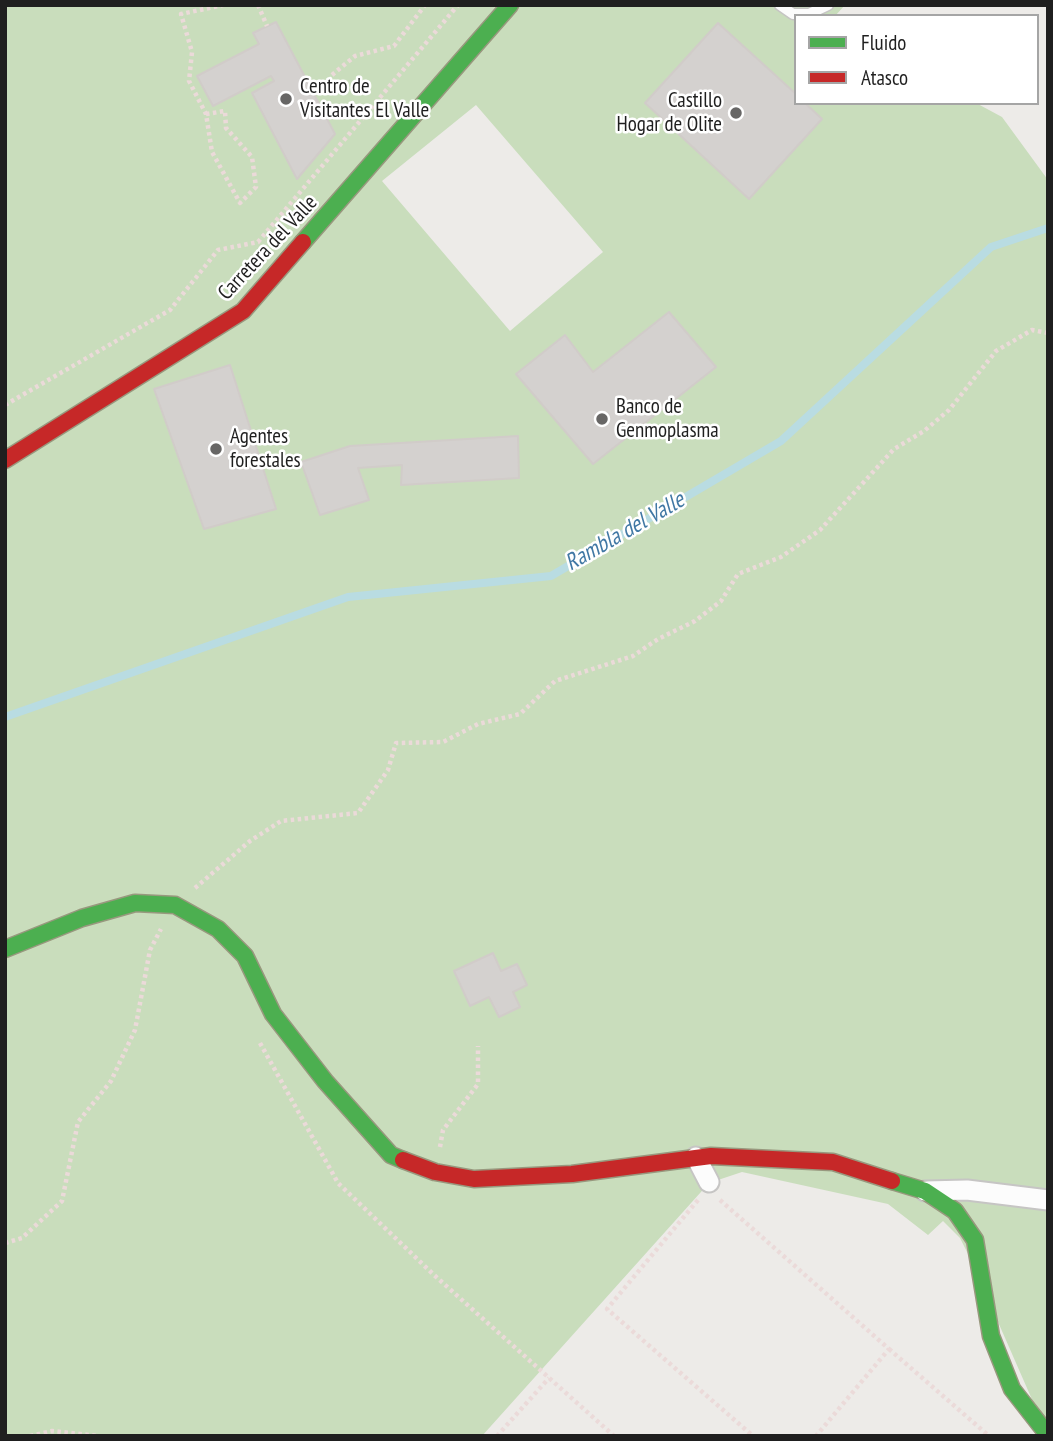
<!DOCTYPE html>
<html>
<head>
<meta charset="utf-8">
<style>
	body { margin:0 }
	#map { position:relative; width:1053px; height:1441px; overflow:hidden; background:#edebe8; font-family:"PT Sans Narrow",sans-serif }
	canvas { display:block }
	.frame { position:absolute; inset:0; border:7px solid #1f1f1f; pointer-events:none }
	.legend { position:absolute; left:794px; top:14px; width:245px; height:91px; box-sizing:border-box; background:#fff; border:2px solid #a5a5a5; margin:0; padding:9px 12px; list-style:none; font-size:21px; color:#1f1f1f }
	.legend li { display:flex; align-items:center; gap:14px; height:35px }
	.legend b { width:35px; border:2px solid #a5a5a5 }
</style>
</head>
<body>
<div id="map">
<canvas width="1053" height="1441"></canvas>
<div class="frame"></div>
<ul class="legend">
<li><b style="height:9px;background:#4caf50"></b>Fluido</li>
<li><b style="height:9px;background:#c62828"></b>Atasco</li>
</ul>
</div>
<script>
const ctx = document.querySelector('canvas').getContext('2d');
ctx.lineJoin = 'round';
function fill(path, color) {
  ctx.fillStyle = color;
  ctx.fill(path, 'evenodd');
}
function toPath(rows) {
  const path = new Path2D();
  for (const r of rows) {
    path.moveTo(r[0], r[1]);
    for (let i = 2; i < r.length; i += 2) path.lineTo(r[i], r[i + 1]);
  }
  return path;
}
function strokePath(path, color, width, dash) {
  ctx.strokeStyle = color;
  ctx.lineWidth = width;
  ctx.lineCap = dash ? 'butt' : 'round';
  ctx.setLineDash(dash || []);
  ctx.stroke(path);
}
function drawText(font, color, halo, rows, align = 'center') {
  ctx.font = font + ' "PT Sans Narrow",sans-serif';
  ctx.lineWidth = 5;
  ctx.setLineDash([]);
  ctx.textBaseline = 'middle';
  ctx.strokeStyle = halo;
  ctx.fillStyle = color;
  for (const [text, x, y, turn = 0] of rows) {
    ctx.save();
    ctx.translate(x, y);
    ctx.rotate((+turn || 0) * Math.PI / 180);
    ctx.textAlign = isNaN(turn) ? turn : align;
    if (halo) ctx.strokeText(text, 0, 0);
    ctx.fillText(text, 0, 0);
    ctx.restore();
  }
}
fill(toPath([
	[5,5,845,5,835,16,796,16,796,103,976,103,1002,117,1048,180,1048,1436,970,1258,960,1238,943,1221,928,1235,888,1204,742,1172,709,1183,482,1436,5,1436],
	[476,105,603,252,510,331,382,181]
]), '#c9ddbc');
strokePath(toPath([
	[5,717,348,597,551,576,781,441,991,247,1048,228]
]), '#b9dce2', 8);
const building = toPath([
	[276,22,335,134,297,179,252,93,274,81,271,76,213,106,197,76,259,44,253,33,276,22],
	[718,23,796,94,796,103,805,103,822,119,749,199,645,103,718,23],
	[669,312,716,367,593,464,516,374,565,335,593,372,669,312],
	[230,365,276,509,204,529,154,389,230,365],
	[518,436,519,478,401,485,402,465,358,468,369,500,320,515,301,462,350,446,518,436],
	[493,953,501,971,517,964,527,985,513,992,520,1007,499,1017,489,997,470,1006,454,971,493,953]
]);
fill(building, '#d4d1cf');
strokePath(building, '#d1ccc9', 2);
const lane = toPath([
	[780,5,793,14,809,14,828,5]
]);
const street = toPath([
	[696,1157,709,1182],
	[925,1191,967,1190,1048,1200]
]);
const fast = toPath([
	[303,242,510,5],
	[5,949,82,918,135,903,175,905,218,929,245,956,273,1014,325,1081,391,1155,403,1160],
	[892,1181,925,1191,955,1211,975,1240,991,1336,1012,1389,1048,1435]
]);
const jam = toPath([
	[5,460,243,311,303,242],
	[403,1160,435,1172,474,1179,572,1174,711,1156,833,1162,892,1181]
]);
strokePath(lane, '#c6c5c4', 13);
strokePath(street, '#c6c5c4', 23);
strokePath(fast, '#98987e', 19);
strokePath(jam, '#98987e', 19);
strokePath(toPath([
	[258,5,267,26],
	[332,75,355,56,394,46,425,5],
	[206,114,225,111,226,128,252,157,256,187,240,203,212,152,206,114,189,81,192,52,181,14,223,5],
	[5,405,170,310,218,250,258,242,458,5],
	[195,888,250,841,281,821,358,813,388,770,396,743,443,742,478,724,520,714,555,681,633,656,658,639,695,621,721,601,738,574,781,557,820,530,894,449,924,431,949,410,996,351,1032,330,1048,333],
	[260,1043,338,1183,434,1275,614,1436],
	[440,1147,443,1130,478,1084,478,1046],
	[698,1200,607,1309,753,1436],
	[720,1200,889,1349,816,1436],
	[5,1243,22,1238,62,1201,78,1122,111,1081,135,1030,150,950,161,929],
	[889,1349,989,1436],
	[30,1436,52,1431,99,1436],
	[497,1436,549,1378]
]), '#ebdad9', 4.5, [3.5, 3.5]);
strokePath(lane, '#fcfcfc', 10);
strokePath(street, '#fcfcfc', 19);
strokePath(fast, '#4caf50', 16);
strokePath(jam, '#c62828', 16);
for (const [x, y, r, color] of [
	[286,99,7,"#676665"],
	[736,113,7,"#676665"],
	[602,419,7,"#676665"],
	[216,449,7,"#676665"]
]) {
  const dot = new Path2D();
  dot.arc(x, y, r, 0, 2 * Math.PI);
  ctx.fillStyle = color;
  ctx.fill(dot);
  strokePath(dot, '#fff', 2.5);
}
drawText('21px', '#1f1f1f', '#fff', [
	["Centro de",300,87],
	["Visitantes El Valle",300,111],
	["Castillo",722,101,"right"],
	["Hogar de Olite",722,125,"right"],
	["Banco de",616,407],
	["Genmoplasma",616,431],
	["Agentes",230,437],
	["forestales",230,461]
], 'left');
drawText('21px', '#1f1f1f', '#fff', [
	["Carretera del Valle",268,248,-47]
]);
drawText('italic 23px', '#4178a4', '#fff', [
	["Rambla del Valle",625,532,-30]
]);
</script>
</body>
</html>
